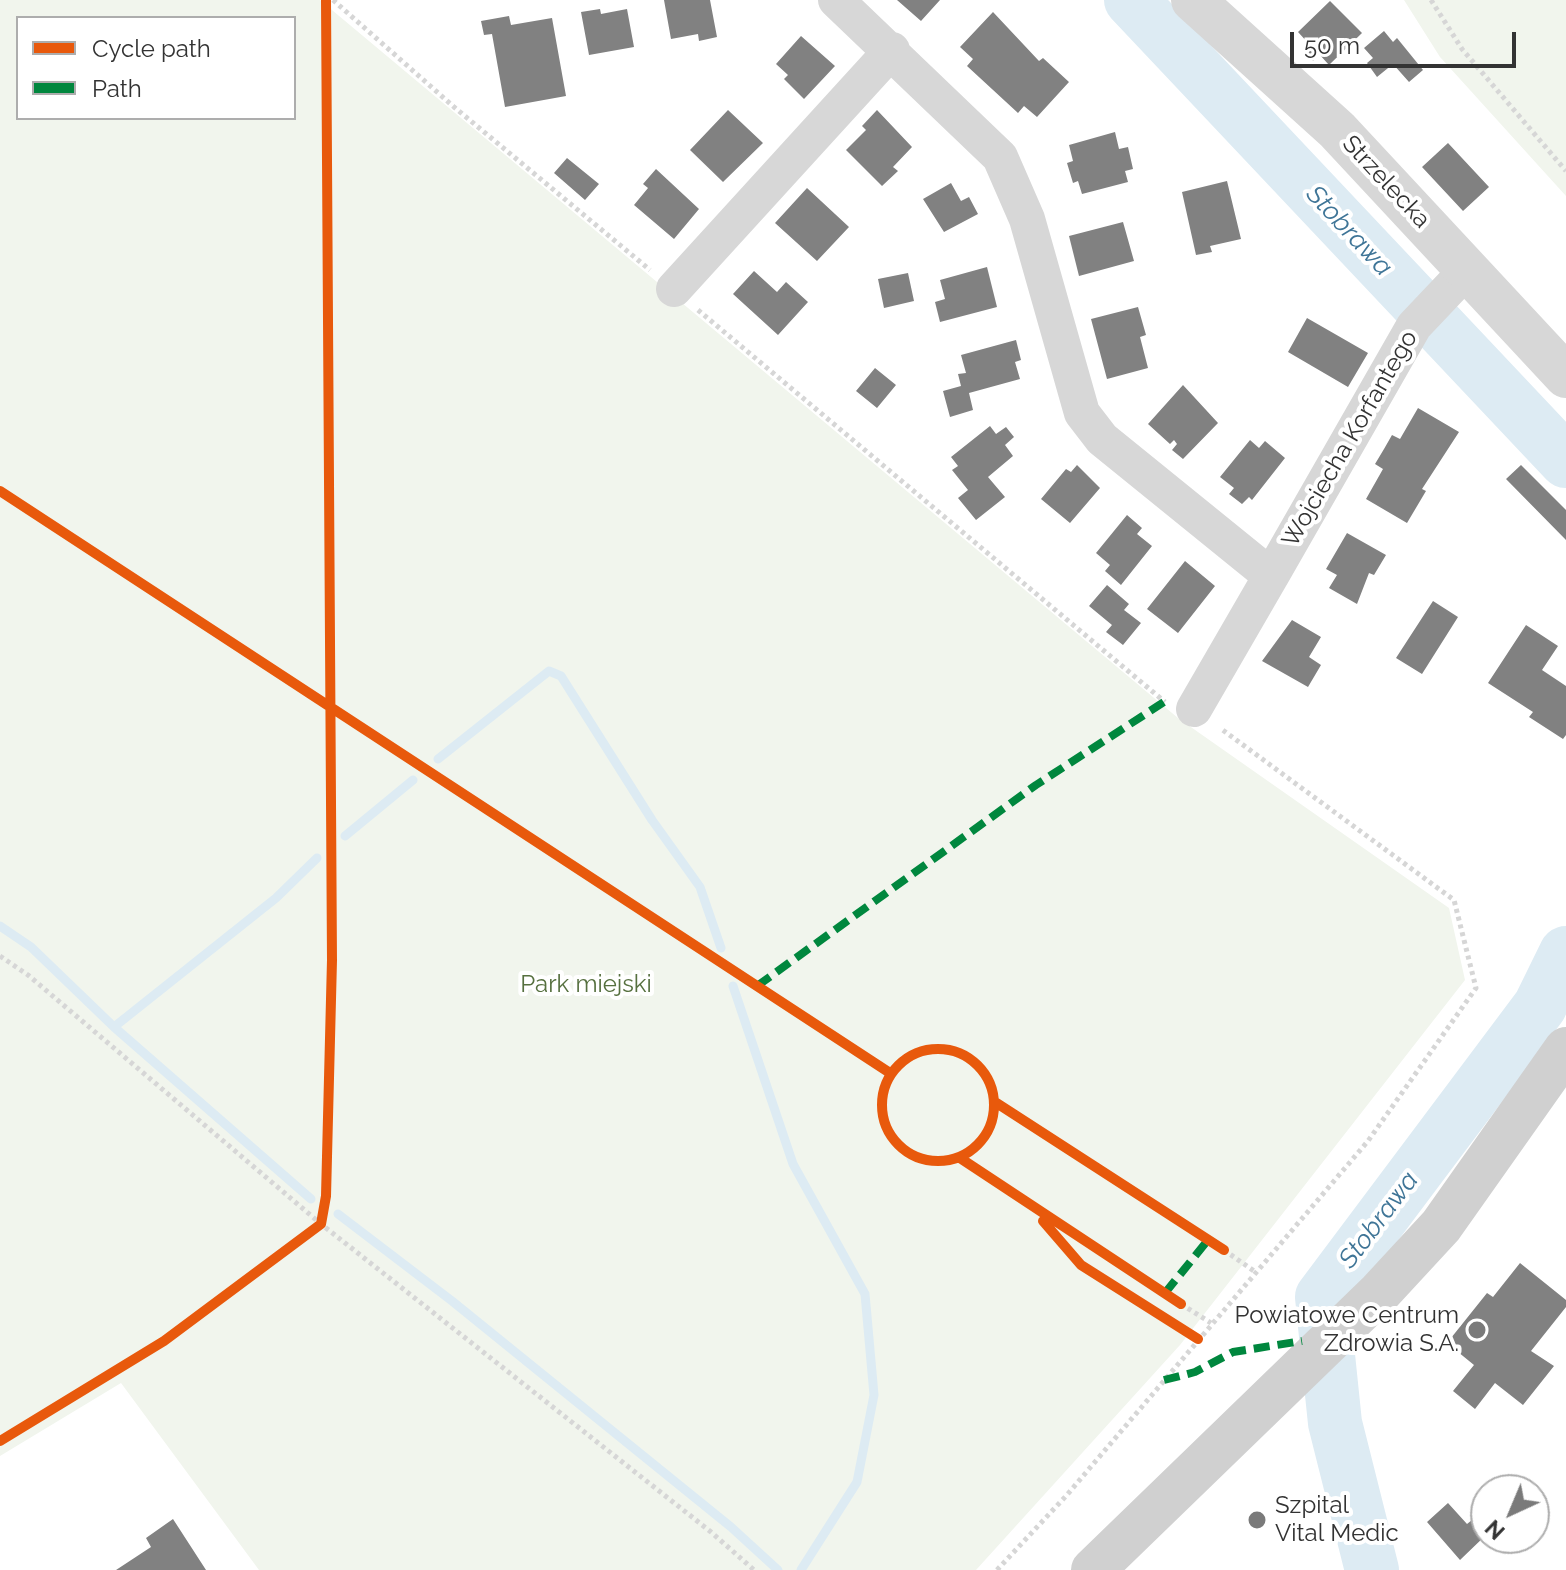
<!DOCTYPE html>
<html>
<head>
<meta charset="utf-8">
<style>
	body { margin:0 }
	#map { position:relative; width:1566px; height:1570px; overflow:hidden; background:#fff; font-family:Raleway,sans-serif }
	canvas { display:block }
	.legend { position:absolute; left:16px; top:16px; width:280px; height:104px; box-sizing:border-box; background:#fff; border:2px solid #adadad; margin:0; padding:10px 14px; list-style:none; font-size:24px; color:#333 }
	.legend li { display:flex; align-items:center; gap:16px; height:40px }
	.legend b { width:40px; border:2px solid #adadad }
	.north { position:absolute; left:1470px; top:1474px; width:80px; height:80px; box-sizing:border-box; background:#fff; border:2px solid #adadad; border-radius:50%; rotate:224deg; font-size:22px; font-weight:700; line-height:32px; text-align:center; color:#333 }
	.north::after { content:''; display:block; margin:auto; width:28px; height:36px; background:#7a7a7a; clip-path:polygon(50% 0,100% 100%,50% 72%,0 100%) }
	.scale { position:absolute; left:1290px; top:32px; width:226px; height:36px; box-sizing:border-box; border:4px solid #333; border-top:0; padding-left:10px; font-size:24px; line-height:28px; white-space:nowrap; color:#333; -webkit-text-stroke:6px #fff; paint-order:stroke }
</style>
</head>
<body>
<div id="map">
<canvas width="1566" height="1570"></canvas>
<ul class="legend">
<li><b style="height:10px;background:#e8590c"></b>Cycle path</li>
<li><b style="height:10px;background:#00873e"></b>Path</li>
</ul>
<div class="north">N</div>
<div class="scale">50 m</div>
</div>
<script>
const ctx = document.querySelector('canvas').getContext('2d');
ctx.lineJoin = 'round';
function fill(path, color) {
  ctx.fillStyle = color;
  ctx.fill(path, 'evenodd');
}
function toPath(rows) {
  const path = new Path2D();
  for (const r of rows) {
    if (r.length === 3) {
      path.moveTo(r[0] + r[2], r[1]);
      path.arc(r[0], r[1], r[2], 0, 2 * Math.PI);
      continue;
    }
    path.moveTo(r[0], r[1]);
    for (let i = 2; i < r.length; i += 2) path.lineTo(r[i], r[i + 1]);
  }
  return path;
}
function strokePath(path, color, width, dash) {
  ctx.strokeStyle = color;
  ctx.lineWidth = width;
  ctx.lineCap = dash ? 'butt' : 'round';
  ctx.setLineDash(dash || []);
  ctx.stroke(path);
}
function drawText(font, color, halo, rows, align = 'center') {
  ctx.font = font + ' Raleway,sans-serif';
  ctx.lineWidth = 8;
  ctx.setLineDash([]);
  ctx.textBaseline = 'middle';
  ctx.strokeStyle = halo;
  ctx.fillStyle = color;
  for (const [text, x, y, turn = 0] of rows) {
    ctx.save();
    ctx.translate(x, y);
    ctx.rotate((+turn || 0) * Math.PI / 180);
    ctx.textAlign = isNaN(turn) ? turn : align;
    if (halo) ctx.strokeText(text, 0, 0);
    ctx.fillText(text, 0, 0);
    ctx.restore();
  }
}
fill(toPath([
	[0,0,320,0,1178,718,1449,908,1465,980,1180,1345,976,1570,259,1570,121,1383,0,1456],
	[18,18,294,18,294,118,18,118],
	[1404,0,1566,0,1566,196,1440,57]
]), '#f1f5ed');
strokePath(toPath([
	[438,759,549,671,561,676,652,820,700,887,721,948],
	[345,836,413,780],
	[0,926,31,947,114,1027,311,1199],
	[733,986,793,1164,865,1294,874,1395,857,1482,801,1570],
	[114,1027,276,898,317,858],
	[338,1214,452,1301,731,1527,778,1570]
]), '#ddebf3', 9);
strokePath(toPath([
	[1131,0,1566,461],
	[1372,1570,1335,1423,1322,1297,1540,1006,1566,953]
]), '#ddebf3', 54);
fill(toPath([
	[664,0,710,0,717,37,699,41,698,34,671,39],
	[897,0,940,0,921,21],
	[1330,1,1362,33,1329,65,1319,54,1313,61,1303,51,1309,44,1298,32],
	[600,9,601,14,627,9,634,47,589,55,581,12],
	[993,12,1039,61,1043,58,1069,82,1037,117,1024,106,1018,113,967,66,973,59,960,47],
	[509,16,511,25,552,18,566,96,505,107,492,34,484,35,481,21],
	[1384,31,1393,42,1397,38,1423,70,1409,82,1393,64,1377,77,1367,63,1373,58,1364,48],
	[801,36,835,66,804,99,784,79,788,75,776,64],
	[728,110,763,143,723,182,690,150],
	[877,110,912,147,893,167,898,171,882,186,846,150,866,130,862,126],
	[1115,132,1119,149,1128,147,1133,169,1125,171,1128,182,1082,194,1078,181,1073,183,1067,163,1073,161,1069,145],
	[1448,143,1489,187,1463,211,1422,167],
	[567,158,599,184,585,200,554,173],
	[656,169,699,209,674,239,634,205,648,188,643,184],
	[1227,181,1241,239,1210,246,1212,252,1196,255,1182,192],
	[951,183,961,201,969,197,978,214,944,232,923,199],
	[807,188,849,227,817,261,775,223],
	[1123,222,1134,261,1079,276,1069,236],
	[987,267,997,307,940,322,935,302,945,299,940,280],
	[754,271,777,292,786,282,808,302,778,335,733,294],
	[908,273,914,301,884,308,878,279],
	[1138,307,1146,335,1140,337,1148,368,1107,379,1091,319],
	[1307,318,1368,353,1348,387,1288,352],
	[1016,340,1021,360,1015,362,1020,379,969,393,973,410,950,417,943,391,961,386,958,374,966,373,961,355],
	[875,368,896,385,877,408,856,391],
	[1183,385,1218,423,1183,459,1172,450,1177,444,1174,440,1170,444,1148,424],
	[1418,408,1459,432,1422,489,1426,491,1407,523,1366,499,1383,469,1375,464,1384,449,1392,435,1400,439],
	[990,426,996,434,1006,427,1014,437,1005,445,1013,456,988,477,1005,497,976,520,958,498,968,490,952,470,958,466,951,457],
	[1250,440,1259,448,1265,441,1285,458,1252,500,1249,497,1242,504,1229,494,1234,488,1220,477],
	[1077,465,1100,488,1070,523,1041,499,1066,469,1071,472],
	[1521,465,1566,510,1566,540,1506,479],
	[1127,515,1142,528,1137,534,1152,546,1121,585,1105,571,1110,565,1096,553],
	[1347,533,1386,555,1374,575,1369,573,1357,604,1329,588,1337,575,1326,569],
	[1185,561,1215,586,1178,633,1147,609],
	[1107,585,1129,604,1124,610,1141,623,1123,645,1106,632,1112,625,1089,606],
	[1433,601,1458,617,1422,674,1396,658],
	[1292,620,1321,637,1309,657,1321,665,1308,687,1262,661],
	[1526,625,1558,646,1542,670,1566,686,1566,735,1563,739,1529,717,1533,712,1488,683],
	[1520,1263,1566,1300,1566,1307,1531,1351,1554,1366,1523,1405,1495,1383,1475,1409,1453,1391,1474,1365,1447,1343,1487,1293,1493,1297],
	[1448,1503,1467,1524,1472,1520,1486,1535,1460,1560,1427,1522],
	[173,1519,206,1570,116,1570,151,1547,146,1538]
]), '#818181');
strokePath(toPath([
	[333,0,454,107,650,270],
	[1431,0,1462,49,1566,171],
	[698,310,1165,702],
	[0,956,28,975,321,1224,711,1532,754,1570],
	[1224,1250,1254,1271],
	[1181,1304,1211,1323],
	[997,1570,1066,1496,1368,1141,1476,988,1454,900,1220,728]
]), '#d6d6d6', 5, [4, 4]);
strokePath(toPath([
	[836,0,1000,157,1027,219,1082,413,1102,439,1271,576,1414,326,1467,270],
	[674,289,892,50],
	[1194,709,1271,576]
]), '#d7d7d7', 36);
strokePath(toPath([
	[1193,0,1337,130,1566,376]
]), '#d7d7d7', 44);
strokePath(toPath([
	[1093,1570,1380,1292,1441,1226,1566,1049]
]), '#d0d0d0', 44);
strokePath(toPath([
	[757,986,1036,785,1164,702],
	[1165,1293,1208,1240],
	[1164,1380,1195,1372,1233,1352,1302,1341]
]), '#00873e', 8, [16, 8]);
strokePath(toPath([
	[0,491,890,1073],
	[938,1105,56],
	[995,1102,1224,1250],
	[960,1158,1181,1304],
	[1043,1221,1081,1265,1198,1339],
	[0,1441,164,1341,321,1224,326,1196,332,960,326,0]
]), '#e8590c', 10);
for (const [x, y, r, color] of [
	[1477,1330,10,"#7a7a7a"],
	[1257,1520,10,"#7a7a7a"]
]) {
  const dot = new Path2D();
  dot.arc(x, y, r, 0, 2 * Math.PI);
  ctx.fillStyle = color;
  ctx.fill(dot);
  strokePath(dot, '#fff', 3);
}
drawText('24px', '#333', '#fff', [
	["Strzelecka",1386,182,47],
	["Wojciecha Korfantego",1350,439,-60]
]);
drawText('24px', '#56703f', '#fff', [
	["Park miejski",586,985]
]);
drawText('24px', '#333', '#fff', [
	["Powiatowe Centrum",1459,1316],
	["Zdrowia S.A.",1459,1344],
	["Szpital",1275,1506,"left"],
	["Vital Medic",1275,1534,"left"]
], 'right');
drawText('italic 26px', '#3f7597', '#fff', [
	["Stobrawa",1349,231,47],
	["Stobrawa",1379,1220,-53]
]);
</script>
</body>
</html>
